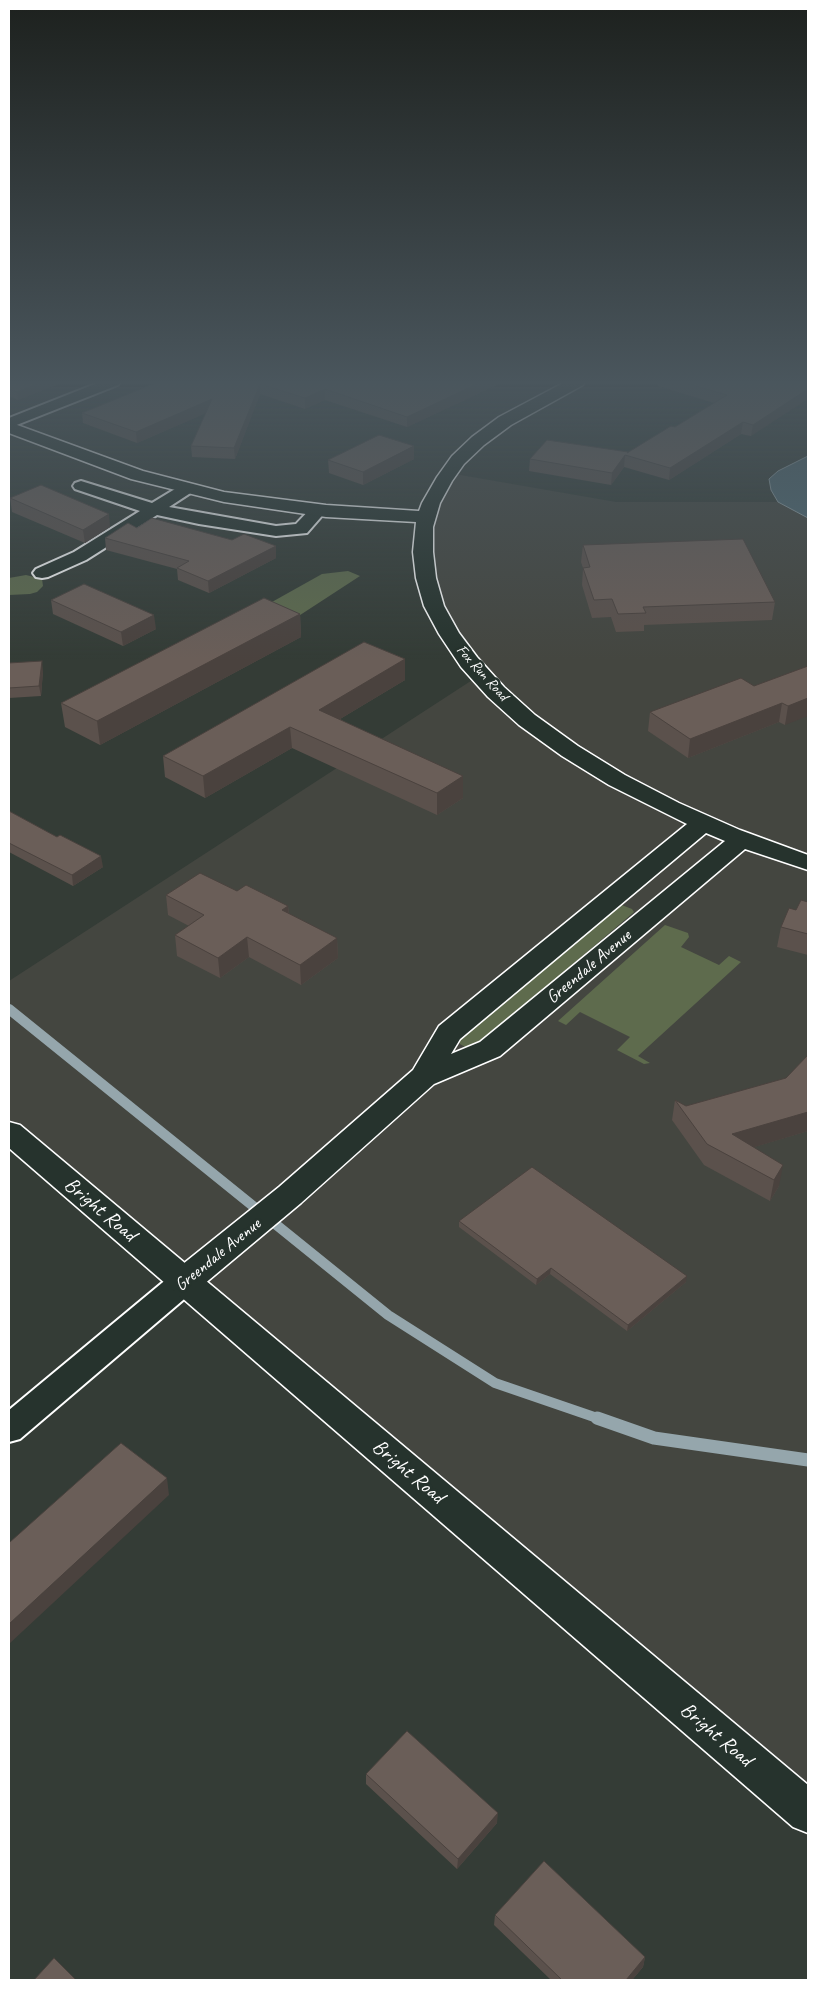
<!DOCTYPE html>
<html>
<head>
<meta charset="utf-8">
<style>
	body { margin:0 }
	#map { position:relative; width:817px; height:1989px; overflow:hidden; background:#343c36; font-family:Caveat,sans-serif }
	canvas { display:block }
	.frame { position:absolute; inset:0; border:10px solid #fff; pointer-events:none }
</style>
</head>
<body>
<div id="map">
<canvas width="817" height="1989"></canvas>
<div class="frame"></div>
</div>
<script>
const ctx = document.querySelector('canvas').getContext('2d');
ctx.lineJoin = 'round';
function fill(path, color) {
  ctx.fillStyle = color;
  ctx.fill(path, 'evenodd');
}
function toPath(rows) {
  const path = new Path2D();
  for (const r of rows) {
    path.moveTo(r[0], r[1]);
    for (let i = 2; i < r.length; i += 2) path.lineTo(r[i], r[i + 1]);
  }
  return path;
}
function strokePath(path, color, width, dash) {
  ctx.strokeStyle = color;
  ctx.lineWidth = width;
  ctx.lineCap = dash ? 'butt' : 'round';
  ctx.setLineDash(dash || []);
  ctx.stroke(path);
}
function drawText(font, color, halo, rows, align = 'center') {
  ctx.font = font + ' Caveat,sans-serif';
  ctx.lineWidth = 5;
  ctx.setLineDash([]);
  ctx.textBaseline = 'middle';
  ctx.strokeStyle = halo;
  ctx.fillStyle = color;
  for (const [text, x, y, turn = 0] of rows) {
    ctx.save();
    ctx.translate(x, y);
    ctx.rotate((+turn || 0) * Math.PI / 180);
    ctx.textAlign = isNaN(turn) ? turn : align;
    if (halo) ctx.strokeText(text, 0, 0);
    ctx.fillText(text, 0, 0);
    ctx.restore();
  }
}
fill(toPath([
	[449,473,616,502,778,502,808,518,808,1812,9,1132,9,981,480,675,449,634,423,552]
]), '#444640');
fill(toPath([
	[348,571,360,576,294,619,263,607,322,574],
	[26,575,42,579,43,586,37,592,30,594,9,595,9,578],
	[619,904,632,909,634,912,478,1045,467,1048,460,1044,458,1036],
	[665,925,688,933,689,937,681,947,719,965,729,956,741,962,638,1056,650,1063,644,1064,617,1050,630,1037,580,1012,566,1025,558,1021]
]), '#5e6b4d');
const water = toPath([
	[808,456,808,518,778,502,771,490,769,479,778,471,808,456]
]);
fill(water, '#4e6a74');
strokePath(water, '#95a6ac', 1);
strokePath(toPath([
	[9,1009,388,1315,495,1383,600,1419]
]), '#95a6ac', 10);
strokePath(toPath([
	[597,1418,654,1438,808,1460]
]), '#95a6ac', 13);
const minor = toPath([
	[100,382,120,382,118,385,9,428,9,418,100,382],
	[81,481,152,503,180,486,186,484,192,486,194,489,192,492,169,507,276,526,296,524,313,506,325,506,327,510,307,533,276,536,199,524,157,515,86,560,48,577,42,578,36,577,33,573,36,569,74,552,140,511,75,489,73,486,75,483,81,481],
	[185,1270,196,1273,200,1281,196,1289,20,1439,9,1442,9,1410,174,1273,185,1270]
]);
const tertiary = toPath([
	[565,382,585,382,583,385,511,425,484,445,464,464,452,481,440,503,433,527,433,552,436,578,444,606,459,633,477,657,504,687,535,715,578,746,625,775,679,803,740,830,808,855,808,870,745,849,500,1056,434,1084,301,1203,197,1290,185,1294,173,1290,169,1281,173,1272,279,1187,413,1070,439,1026,687,824,609,785,562,756,519,725,488,697,461,667,439,634,424,606,416,578,413,552,416,522,326,517,224,502,131,479,9,433,9,422,143,471,224,492,326,505,419,511,422,503,437,477,452,456,472,437,499,417,565,382],
	[706,833,725,841,480,1042,451,1054,460,1039,706,833]
]);
const secondary = toPath([
	[9,1122,20,1125,808,1785,808,1833,793,1827,9,1148,9,1122]
]);
strokePath(minor, '#fff', 4);
strokePath(tertiary, '#fff', 3);
strokePath(secondary, '#fff', 3);
fill(minor, '#26332d');
fill(tertiary, '#26332d');
fill(secondary, '#26332d');
fill(toPath([
	[9,382,64,382,18,400,9,396],
	[158,382,503,382,407,427,325,400,305,409,260,394,235,459,192,457,191,446,206,413,137,443,83,423,82,413],
	[658,382,808,382,751,436,741,434,669,480,624,467,611,485,529,471,530,459,628,453,675,427,714,403,658,386],
	[414,459,363,485,329,473,328,460],
	[10,498,110,527,85,543,12,512],
	[137,528,232,540,276,546,276,558,209,593,178,580,177,569,106,550,105,538],
	[583,545,775,602,772,620,644,625,644,631,616,632,611,617,592,618,582,585,583,568,581,562],
	[51,600,156,629,123,646,53,614],
	[300,614,301,637,100,745,65,727,61,703],
	[405,659,405,680,340,719,463,798,437,815,292,748,205,798,165,777,163,756],
	[9,663,43,671,41,696,9,698],
	[808,666,785,725,779,722,688,758,648,731,650,712,754,686],
	[9,811,103,867,73,886,9,852],
	[166,895,288,906,289,914,337,938,338,958,301,985,249,957,220,978,177,956,175,935,189,926,168,915],
	[808,902,808,955,777,947,781,927,796,910],
	[808,1055,808,1131,754,1147,779,1186,770,1201,704,1165,672,1120,675,1100,686,1106,786,1078],
	[459,1221,686,1282,627,1331,550,1274,536,1285,459,1227],
	[366,1774,497,1823,457,1869,366,1784],
	[495,1915,645,1957,643,1967,632,1980,551,1980,494,1925]
]), '#5b514c');
fill(toPath([
	[42,382,64,382,18,400,17,392],
	[481,382,503,382,407,427,407,417],
	[260,384,260,394,235,459,234,448],
	[325,389,325,400,305,409,305,398],
	[808,389,808,399,751,436,753,425],
	[212,399,213,410,137,443,136,432],
	[743,422,741,434,669,480,670,468],
	[414,446,414,459,363,485,363,472],
	[625,455,624,467,611,485,612,473],
	[109,514,110,527,85,543,83,530],
	[276,546,276,558,209,593,208,581],
	[300,614,301,637,100,745,97,721],
	[154,615,156,629,123,646,121,632],
	[405,659,405,680,320,731,319,710],
	[42,661,43,671,41,696,39,686],
	[808,698,808,716,785,725,788,706],
	[782,703,779,722,688,758,690,739],
	[290,727,292,748,205,798,203,776],
	[463,776,463,798,437,815,437,793],
	[101,856,103,867,73,886,72,875],
	[288,906,290,926,282,910],
	[247,937,249,957,220,978,218,958],
	[337,938,338,958,301,985,300,965],
	[808,1112,808,1131,728,1155,732,1134],
	[783,1165,779,1186,770,1201,774,1180],
	[551,1268,550,1274,536,1285,537,1279],
	[687,1276,686,1282,627,1331,628,1325],
	[167,1478,169,1495,9,1644,9,1624],
	[498,1813,497,1823,457,1869,458,1859],
	[645,1957,643,1967,632,1980,626,1980]
]), '#4a423e');
const building = toPath([
	[9,382,42,382,17,392,9,389,9,382],
	[158,382,481,382,407,417,325,389,305,398,260,384,234,448,191,446,212,399,136,432,82,413,158,382],
	[682,382,808,382,808,389,753,425,743,422,670,468,625,455,612,473,530,459,547,440,628,452,627,453,671,426,675,427,727,395,682,382],
	[379,435,414,446,363,472,328,460,379,435],
	[41,485,109,514,83,530,10,498,41,485],
	[152,518,232,540,244,534,276,546,208,581,177,568,189,561,105,538,128,523,137,528,152,518],
	[743,539,775,602,643,607,646,613,618,614,612,599,594,600,583,568,590,567,583,545,743,539],
	[84,584,154,615,121,632,51,600,84,584],
	[264,598,300,614,97,721,61,703,264,598],
	[364,642,405,659,319,710,463,776,437,793,290,727,203,776,163,756,364,642],
	[42,661,39,686,9,688,9,663,42,661],
	[808,666,808,698,788,706,782,703,690,739,650,712,741,678,754,686,808,666],
	[9,811,57,837,60,835,101,856,72,875,9,843,9,811],
	[200,873,237,891,246,885,288,906,282,910,337,938,300,965,247,937,218,958,175,935,204,915,166,895,200,873],
	[801,900,808,902,808,934,781,927,789,908,796,910,801,900],
	[808,1055,808,1112,732,1134,783,1165,774,1180,707,1144,675,1100,686,1106,786,1078,808,1055],
	[532,1167,687,1276,628,1325,551,1268,537,1279,459,1221,532,1167],
	[121,1443,167,1478,9,1624,9,1541,10,1542,121,1443],
	[407,1731,498,1813,458,1859,366,1774,407,1731],
	[544,1861,645,1957,626,1980,562,1980,495,1915,544,1861],
	[54,1958,76,1980,34,1980,54,1958]
]);
fill(building, '#6a5e58');
strokePath(building, '#4a423e', 1);
const sky = ctx.createLinearGradient(0, 0, 0, 660);
sky.addColorStop(0, '#1d211e');
sky.addColorStop(0.58, '#4a565d');
sky.addColorStop(1, '#4a565d00');
ctx.fillStyle = sky;
ctx.fillRect(0, 0, 817, 660);
drawText('15px', '#fff', '#26332d', [
	["Fox Run Road",482,673,48]
]);
drawText('18px', '#fff', '#26332d', [
	["Greendale Avenue",589,967,-40],
	["Greendale Avenue",218,1255,-39]
]);
drawText('21px', '#fff', '#26332d', [
	["Bright Road",100,1210,40],
	["Bright Road",408,1472,40],
	["Bright Road",716,1735,40]
]);
</script>
</body>
</html>
